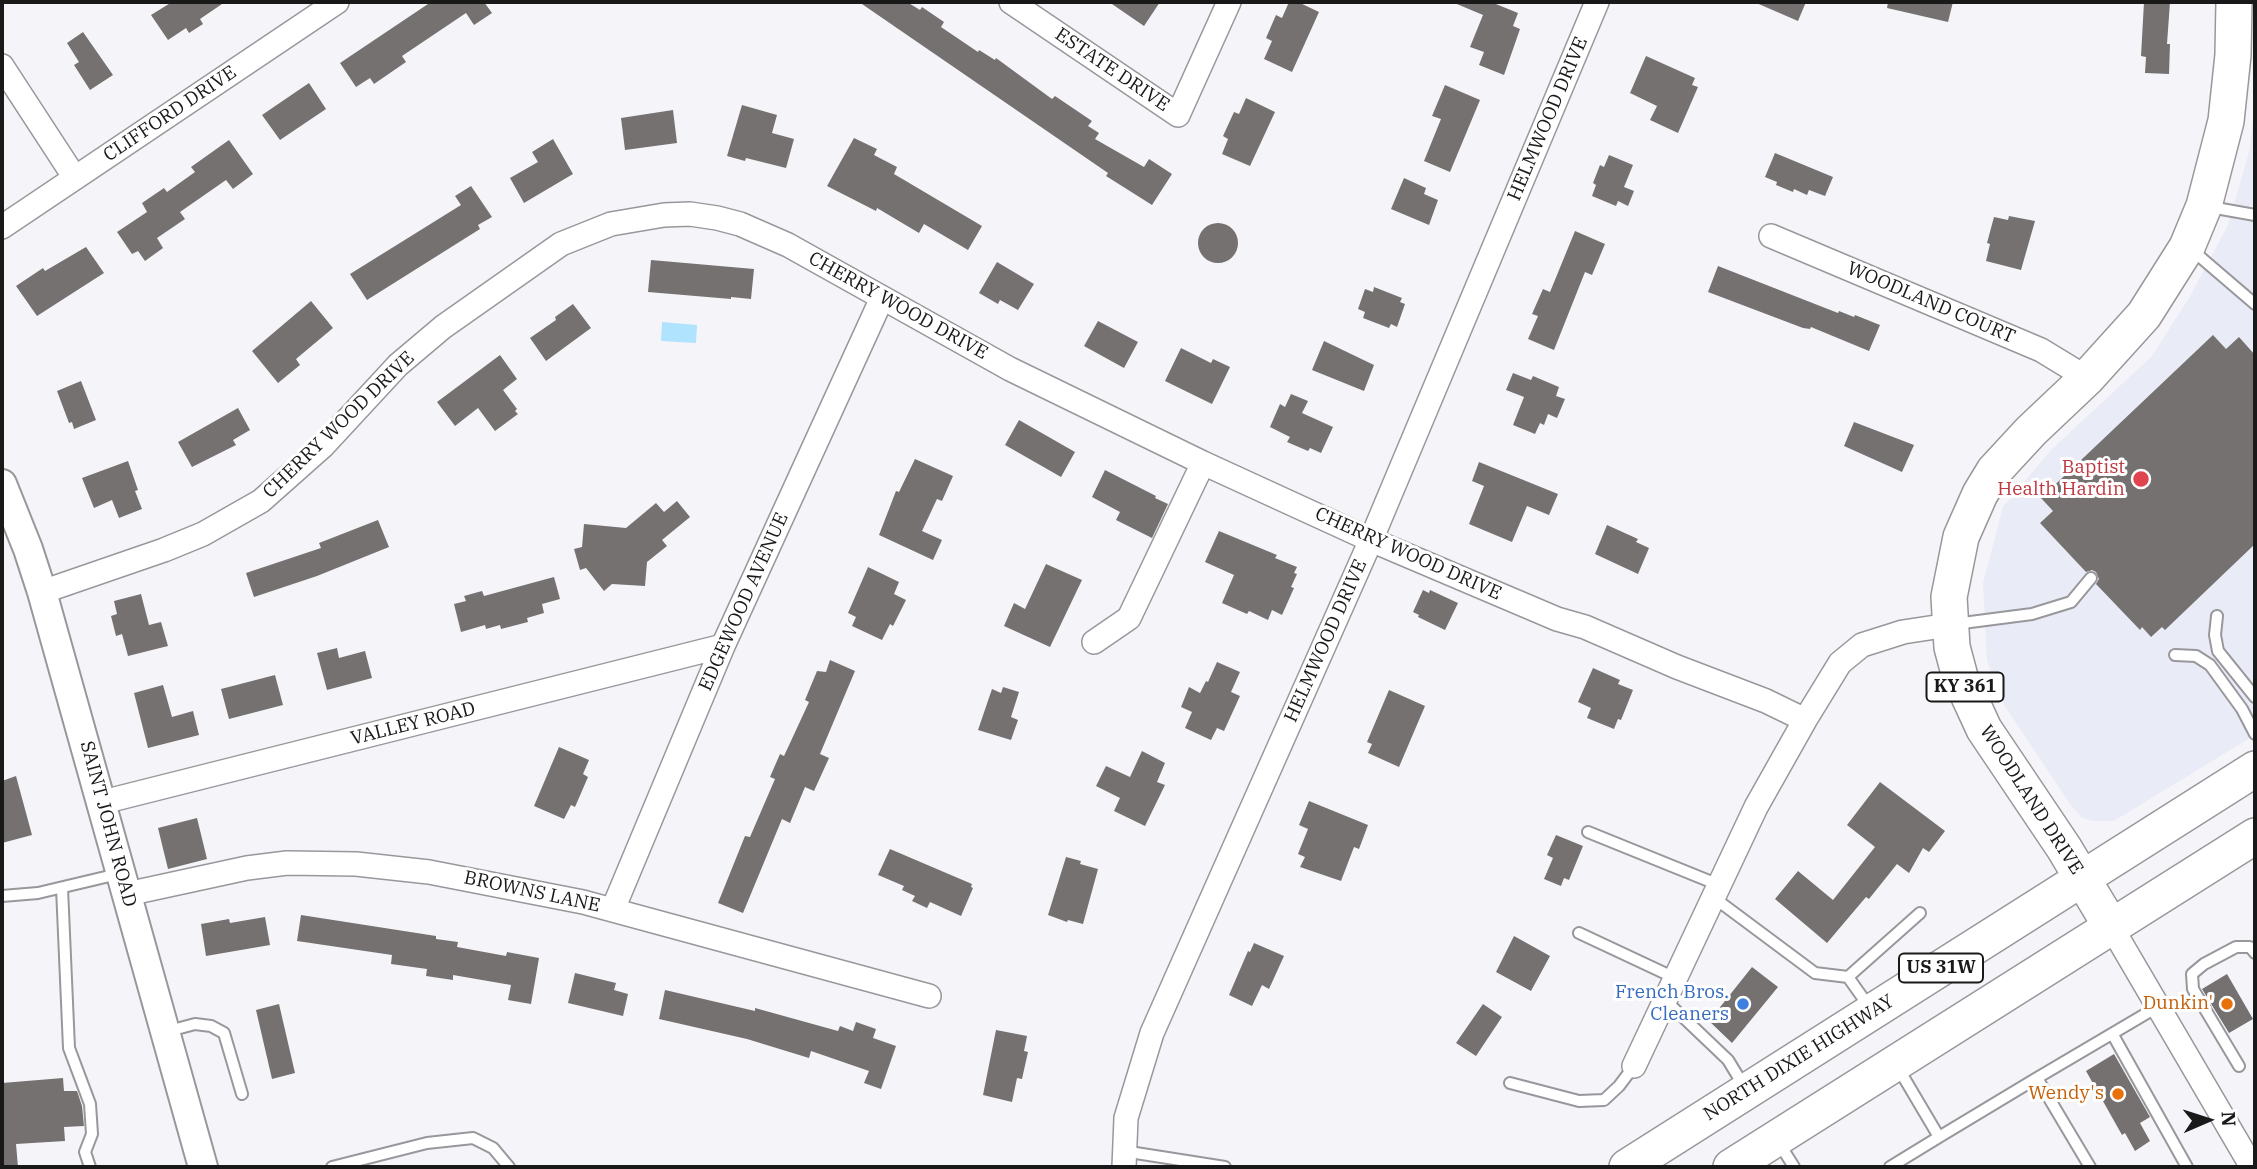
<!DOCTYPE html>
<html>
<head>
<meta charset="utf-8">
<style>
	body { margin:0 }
	#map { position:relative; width:2257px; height:1169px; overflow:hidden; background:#f5f5f9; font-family:"IBM Plex Serif",serif }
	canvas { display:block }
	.frame { position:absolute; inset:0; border:4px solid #19191a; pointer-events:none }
	.north { position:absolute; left:2173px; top:1085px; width:70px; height:70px; -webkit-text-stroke:5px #fff; paint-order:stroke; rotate:87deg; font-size:19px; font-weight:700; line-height:28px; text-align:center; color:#19191a }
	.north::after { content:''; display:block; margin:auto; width:24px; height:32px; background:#19191a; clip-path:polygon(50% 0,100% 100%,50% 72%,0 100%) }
</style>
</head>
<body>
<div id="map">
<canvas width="2257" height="1169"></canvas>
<div class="frame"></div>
<div class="north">N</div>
</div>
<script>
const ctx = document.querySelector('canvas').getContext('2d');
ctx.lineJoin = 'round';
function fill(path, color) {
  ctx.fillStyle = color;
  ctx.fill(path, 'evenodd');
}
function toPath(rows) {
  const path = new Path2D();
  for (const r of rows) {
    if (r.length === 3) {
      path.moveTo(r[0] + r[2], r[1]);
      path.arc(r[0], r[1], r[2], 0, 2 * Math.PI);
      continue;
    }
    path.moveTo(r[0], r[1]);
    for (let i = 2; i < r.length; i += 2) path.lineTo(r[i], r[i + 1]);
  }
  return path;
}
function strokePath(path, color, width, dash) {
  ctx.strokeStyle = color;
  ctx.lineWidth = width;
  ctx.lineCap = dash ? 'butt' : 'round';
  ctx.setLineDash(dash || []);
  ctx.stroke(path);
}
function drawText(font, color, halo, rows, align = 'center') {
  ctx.font = font + ' "IBM Plex Serif",serif';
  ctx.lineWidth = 6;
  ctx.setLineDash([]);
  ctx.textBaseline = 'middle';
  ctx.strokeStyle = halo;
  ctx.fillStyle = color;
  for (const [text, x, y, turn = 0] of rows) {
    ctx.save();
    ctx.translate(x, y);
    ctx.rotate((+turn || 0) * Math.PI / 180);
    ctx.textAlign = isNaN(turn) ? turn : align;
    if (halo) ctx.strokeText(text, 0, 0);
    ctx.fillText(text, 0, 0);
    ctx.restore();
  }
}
fill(toPath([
	[2255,104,2255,735,2114,821,2092,821,2081,817,2072,807,2004,705,1987,661,1983,583,2003,507,2051,450,2152,356,2189,298,2228,225,2249,152]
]), '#e9ebf6');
fill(toPath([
	[662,322,697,325,696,343,661,341]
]), '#afe3fe');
fill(toPath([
	[172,2,225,2,200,19,203,24,189,33,186,28,168,40,151,15],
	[431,2,484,2,492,13,474,25,466,13,402,56,406,62,374,84,370,78,356,87,340,63],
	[859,2,907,2,920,10,922,7,944,22,941,27,978,52,979,50,995,60,996,58,1052,99,1055,96,1092,121,1088,126,1099,133,1095,139,1144,167,1149,159,1172,174,1152,205,1106,176,1108,173],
	[1109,2,1160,2,1144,26],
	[1289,2,1298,2,1319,12,1292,72,1264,59,1272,41,1266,38,1276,15,1282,18],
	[1452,2,1491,2,1518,13,1513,26,1520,29,1504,75,1479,65,1484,52,1470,47,1483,15],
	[1754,2,1806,2,1798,21],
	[1888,2,1953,2,1948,22,1887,8],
	[2144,2,2170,2,2167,44,2170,44,2169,74,2145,73,2146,57,2141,56],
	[83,32,113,75,90,90,74,65,79,62,67,43],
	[1646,56,1695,78,1692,85,1698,87,1678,133,1650,120,1657,106,1630,93],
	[309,83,326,109,280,140,262,115],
	[1445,85,1480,100,1450,172,1424,161,1441,119,1432,116],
	[1246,98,1275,112,1250,166,1222,154,1228,139,1223,136,1234,112,1239,114],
	[742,105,777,115,772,133,794,139,786,168,746,158,745,161,727,156],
	[673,110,677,143,625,150,621,118],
	[854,138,877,149,874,155,897,167,894,174,982,226,968,250,924,224,919,233,877,208,876,211,827,186],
	[553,139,573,174,524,203,510,178,538,162,532,152],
	[229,140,253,174,233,189,226,180,180,212,185,219,157,238,163,248,145,261,138,251,132,254,117,232,147,212,142,203,164,188,167,192,195,172,191,167],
	[1775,153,1833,177,1825,196,1809,190,1807,195,1794,189,1793,192,1776,185,1777,182,1765,177],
	[1609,155,1633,165,1624,187,1634,191,1628,206,1618,201,1616,206,1592,196,1596,185,1593,183,1600,165,1604,167],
	[1404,178,1426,188,1424,194,1438,200,1429,225,1391,209],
	[471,186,492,217,478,225,480,229,367,300,350,274,461,205,455,196],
	[2009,216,2035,221,2021,270,1986,261,1990,244,1987,243,1994,217,2008,220],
	[1218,243,20],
	[1575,231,1605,244,1592,275,1585,272,1554,350,1528,339,1538,316,1532,314,1543,289,1550,292],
	[86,247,104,273,37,316,16,286,43,268,45,271],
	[651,260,754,269,751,299,731,297,731,299,648,292],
	[997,262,1034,284,1018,310,1000,300,998,304,979,293],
	[1718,266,1838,313,1839,311,1854,317,1855,315,1880,325,1869,351,1811,327,1810,329,1803,328,1708,292],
	[1374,287,1402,298,1400,302,1405,304,1397,327,1391,324,1389,328,1363,318,1365,312,1358,309,1365,289,1373,292],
	[311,301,333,328,296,359,300,365,278,383,252,351],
	[573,304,591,328,546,361,530,338,556,320,555,317],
	[1098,321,1138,342,1124,368,1084,346],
	[2213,335,2226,349,2239,337,2255,355,2255,544,2165,630,2162,627,2151,637,2142,627,2140,630,2096,584,2099,579,2096,572,2092,570,2086,572,2040,523,2053,511,2041,498],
	[1324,341,1374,365,1364,391,1312,370],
	[1181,348,1211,363,1213,359,1230,367,1212,404,1165,381],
	[500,355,517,379,503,390,517,409,515,411,518,414,495,431,478,408,455,426,437,402],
	[1513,373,1531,380,1533,376,1559,387,1556,396,1565,399,1557,418,1548,414,1544,425,1540,423,1535,434,1513,425,1524,397,1506,390],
	[81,381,96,420,74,429,72,422,69,423,57,391],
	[1291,394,1308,401,1302,413,1333,427,1321,453,1310,448,1308,451,1287,442,1290,437,1270,427,1280,404,1285,407],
	[238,408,250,430,233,440,236,445,192,467,178,442],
	[1019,420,1075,452,1061,477,1005,445],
	[1854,422,1914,445,1902,472,1844,446],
	[915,459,953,476,942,501,937,499,922,531,942,540,933,560,879,535,896,491,899,492],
	[128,461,138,490,135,491,142,509,119,518,112,500,94,508,82,478],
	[1479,462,1558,494,1549,515,1527,506,1512,542,1469,524,1484,486,1472,481],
	[1105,470,1156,496,1155,498,1168,504,1152,538,1116,520,1120,512,1092,497],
	[677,501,690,517,662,540,667,546,647,562,645,586,612,584,604,591,586,568,580,570,574,549,582,547,584,524,626,528,656,503,664,512],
	[378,520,389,547,317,576,254,597,246,573,321,548,319,543],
	[1607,525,1638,539,1636,542,1649,548,1638,574,1595,554],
	[1219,531,1277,555,1275,558,1297,567,1294,573,1297,574,1291,587,1294,588,1282,615,1272,610,1268,620,1249,611,1247,614,1222,603,1234,575,1205,562],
	[1046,564,1082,580,1050,647,1004,626,1014,603,1025,609],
	[868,567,899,582,894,594,906,600,893,626,890,624,882,640,852,626,856,617,848,613],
	[554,577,560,599,542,604,544,613,527,618,528,622,501,629,500,625,486,629,485,625,461,632,454,604,466,601,464,596,482,591,484,596],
	[1423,590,1429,593,1430,590,1458,603,1445,630,1418,617,1419,615,1413,612],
	[141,594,149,625,161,622,168,646,128,656,122,634,116,636,111,616,117,614,114,601],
	[337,648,339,658,365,651,372,678,327,690,317,653],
	[830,660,855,671,820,754,829,758,814,791,805,787,790,823,782,819,743,913,718,903,745,836,750,837,775,779,770,777,780,754,784,756,809,702,805,700,817,671,826,672],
	[1217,662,1240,672,1231,692,1240,696,1224,731,1217,728,1211,740,1185,728,1192,712,1181,707,1189,687,1200,693,1206,681,1208,682],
	[1593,668,1620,680,1618,684,1633,690,1621,720,1618,719,1614,729,1587,718,1591,708,1578,702],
	[275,675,283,705,229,719,221,689],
	[163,685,172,717,193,711,199,735,148,748,134,693],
	[1003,687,1019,692,1011,717,1018,720,1011,740,978,730,992,689,1001,693],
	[1389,690,1425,706,1399,767,1368,753,1372,744,1367,742],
	[559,747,589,760,583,774,588,777,575,807,571,805,564,819,534,806],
	[1142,751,1165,763,1157,782,1165,785,1145,826,1114,811,1120,798,1096,786,1106,766,1130,777],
	[16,776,32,835,2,843,2,781],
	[1880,782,1945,831,1929,852,1923,848,1909,873,1897,864,1869,899,1866,897,1827,943,1775,899,1798,871,1833,900,1875,847,1847,825],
	[1309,801,1368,825,1359,849,1354,847,1341,881,1300,867,1305,857,1298,854,1308,829,1299,825],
	[197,818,207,859,168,869,158,828],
	[1556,835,1583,846,1569,880,1564,878,1561,886,1544,879,1553,858,1547,855],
	[890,849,972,884,971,887,973,888,961,916,930,902,927,908,912,901,915,896,902,890,904,886,878,875],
	[1066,857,1081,861,1080,864,1098,869,1083,924,1068,920,1067,922,1048,915],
	[301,915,436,936,436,939,458,942,457,947,506,956,507,952,539,958,531,1004,508,1000,511,985,453,975,453,980,426,976,427,969,391,964,392,955,297,941],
	[265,917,270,945,206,956,201,924,229,919,230,923],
	[1514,936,1550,956,1531,991,1496,972],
	[1254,943,1284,956,1269,989,1262,985,1252,1006,1229,995,1248,951,1250,952],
	[1752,967,1778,987,1732,1043,1709,1021],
	[575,973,616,983,614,990,628,994,623,1016,568,1003],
	[2227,974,2253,1019,2229,1033,2202,989],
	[665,990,755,1011,755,1008,838,1031,840,1026,853,1031,856,1022,876,1029,873,1038,896,1046,881,1089,864,1083,869,1071,811,1051,809,1058,747,1039,659,1019],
	[279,1004,295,1073,272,1079,256,1010],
	[1483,1004,1502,1017,1476,1056,1456,1043],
	[996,1030,1027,1036,1024,1051,1028,1052,1022,1079,1017,1078,1012,1102,983,1095],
	[2114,1054,2150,1117,2140,1123,2150,1141,2135,1151,2125,1133,2122,1135,2086,1071],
	[63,1078,64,1091,77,1091,82,1106,84,1126,64,1127,65,1141,16,1144,18,1167,2,1167,2,1083]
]), '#757170');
const service = toPath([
	[2210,207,2255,215],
	[2192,250,2255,304],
	[2217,616,2215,635,2218,651,2255,697],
	[1955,624,2032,614,2071,602,2091,578],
	[2175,655,2196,656,2210,665,2242,709,2255,734],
	[1588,832,1719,885],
	[62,888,69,1048,90,1104,92,1134,85,1152,90,1167],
	[2,896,38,893,118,874],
	[1713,897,1815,973,1848,977],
	[1579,933,1675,978],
	[1665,1000,1728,1060,1745,1088],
	[1870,1008,1848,977,1920,913],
	[165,1032,195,1024,211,1026,224,1033,242,1094],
	[2113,1035,2187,1167],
	[1897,1066,1939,1137,2037,1078],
	[2239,1066,2193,989,2192,974,2204,964,2236,947,2250,947,2255,953],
	[1510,1083,1579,1101,1604,1100,1619,1086,1634,1066],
	[1779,1143,1794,1167],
	[1123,1151,1225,1167],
	[332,1167,427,1143,473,1138,493,1148,509,1167],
	[1890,1167,1939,1137],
	[2090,1167,2037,1078,2159,1006]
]);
const minor = toPath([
	[1011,2,1178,115,1229,2],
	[2,66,75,178],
	[2,227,337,2],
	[1771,236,2041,350,2087,378],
	[42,592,164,550,203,534,261,501,323,446,398,365,443,327,561,244,611,224,664,215,690,214,717,218,740,224,788,245,1010,369,1203,463,1371,540,1557,619,1585,627,1677,667,1766,701,1805,720],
	[1094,642,1129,618,1203,463],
	[103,802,723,646],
	[127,894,247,868,287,863,356,864,429,872,583,902,929,996],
	[613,909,723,646,882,298],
	[2112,928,2252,1167],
	[1634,1066,1756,807,1805,720,1840,663,1862,645,1903,632,1949,625],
	[1124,1167,1126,1118,1152,1033,1371,540,1597,2]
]);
const tertiary = toPath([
	[2,484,28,549,42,592,203,1167]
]);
const primary = toPath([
	[2112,928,2064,848,1984,729,1960,677,1952,647,1949,597,1961,537,1980,494,1994,471,2031,431,2087,378,2144,315,2187,247,2204,206,2226,121,2233,55,2234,2],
	[1627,1167,2255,769],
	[1731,1167,2255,836]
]);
strokePath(service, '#98989c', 14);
strokePath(minor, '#98989c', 26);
strokePath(tertiary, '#98989c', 32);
strokePath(primary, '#98989c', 38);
strokePath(service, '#fff', 10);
strokePath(minor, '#fff', 23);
strokePath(tertiary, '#fff', 28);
strokePath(primary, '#fff', 35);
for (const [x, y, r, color] of [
	[2141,479,9,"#e0444e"],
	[1743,1004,7,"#3f7fe0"],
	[2227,1004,7,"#e8710a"],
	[2118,1094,7,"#e8710a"]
]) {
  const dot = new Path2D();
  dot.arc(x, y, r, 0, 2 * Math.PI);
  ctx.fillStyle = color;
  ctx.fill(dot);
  strokePath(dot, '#fff', 2.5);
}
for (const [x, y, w] of [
	[1965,687,77],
	[1941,968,84]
]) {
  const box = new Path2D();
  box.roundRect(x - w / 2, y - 14.5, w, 29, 5);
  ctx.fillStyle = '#fff';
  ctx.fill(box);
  strokePath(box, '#19191a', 2);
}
drawText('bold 18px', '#19191a', null, [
	["KY 361",1965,687],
	["US 31W",1941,968]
]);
drawText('19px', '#19191a', '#fff', [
	["ESTATE DRIVE",1112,70,34],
	["CLIFFORD DRIVE",170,114,-34],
	["HELMWOOD DRIVE",1548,119,-67],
	["WOODLAND COURT",1931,303,23],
	["CHERRY WOOD DRIVE",898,306,29],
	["CHERRY WOOD DRIVE",339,425,-44],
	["CHERRY WOOD DRIVE",1408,554,24],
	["EDGEWOOD AVENUE",744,602,-66],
	["HELMWOOD DRIVE",1326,641,-66],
	["VALLEY ROAD",413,724,-14],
	["WOODLAND DRIVE",2031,800,57],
	["SAINT JOHN ROAD",108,824,75],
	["BROWNS LANE",532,892,12],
	["NORTH DIXIE HIGHWAY",1799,1058,-32]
]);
drawText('19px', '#be3a42', '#fff', [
	["Baptist",2125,468],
	["Health Hardin",2125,490]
], 'right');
drawText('19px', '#366cbe', '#fff', [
	["French Bros.",1729,993],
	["Cleaners",1729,1015]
], 'right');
drawText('19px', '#c56008', '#fff', [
	["Dunkin'",2213,1004],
	["Wendy's",2104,1094]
], 'right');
</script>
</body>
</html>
